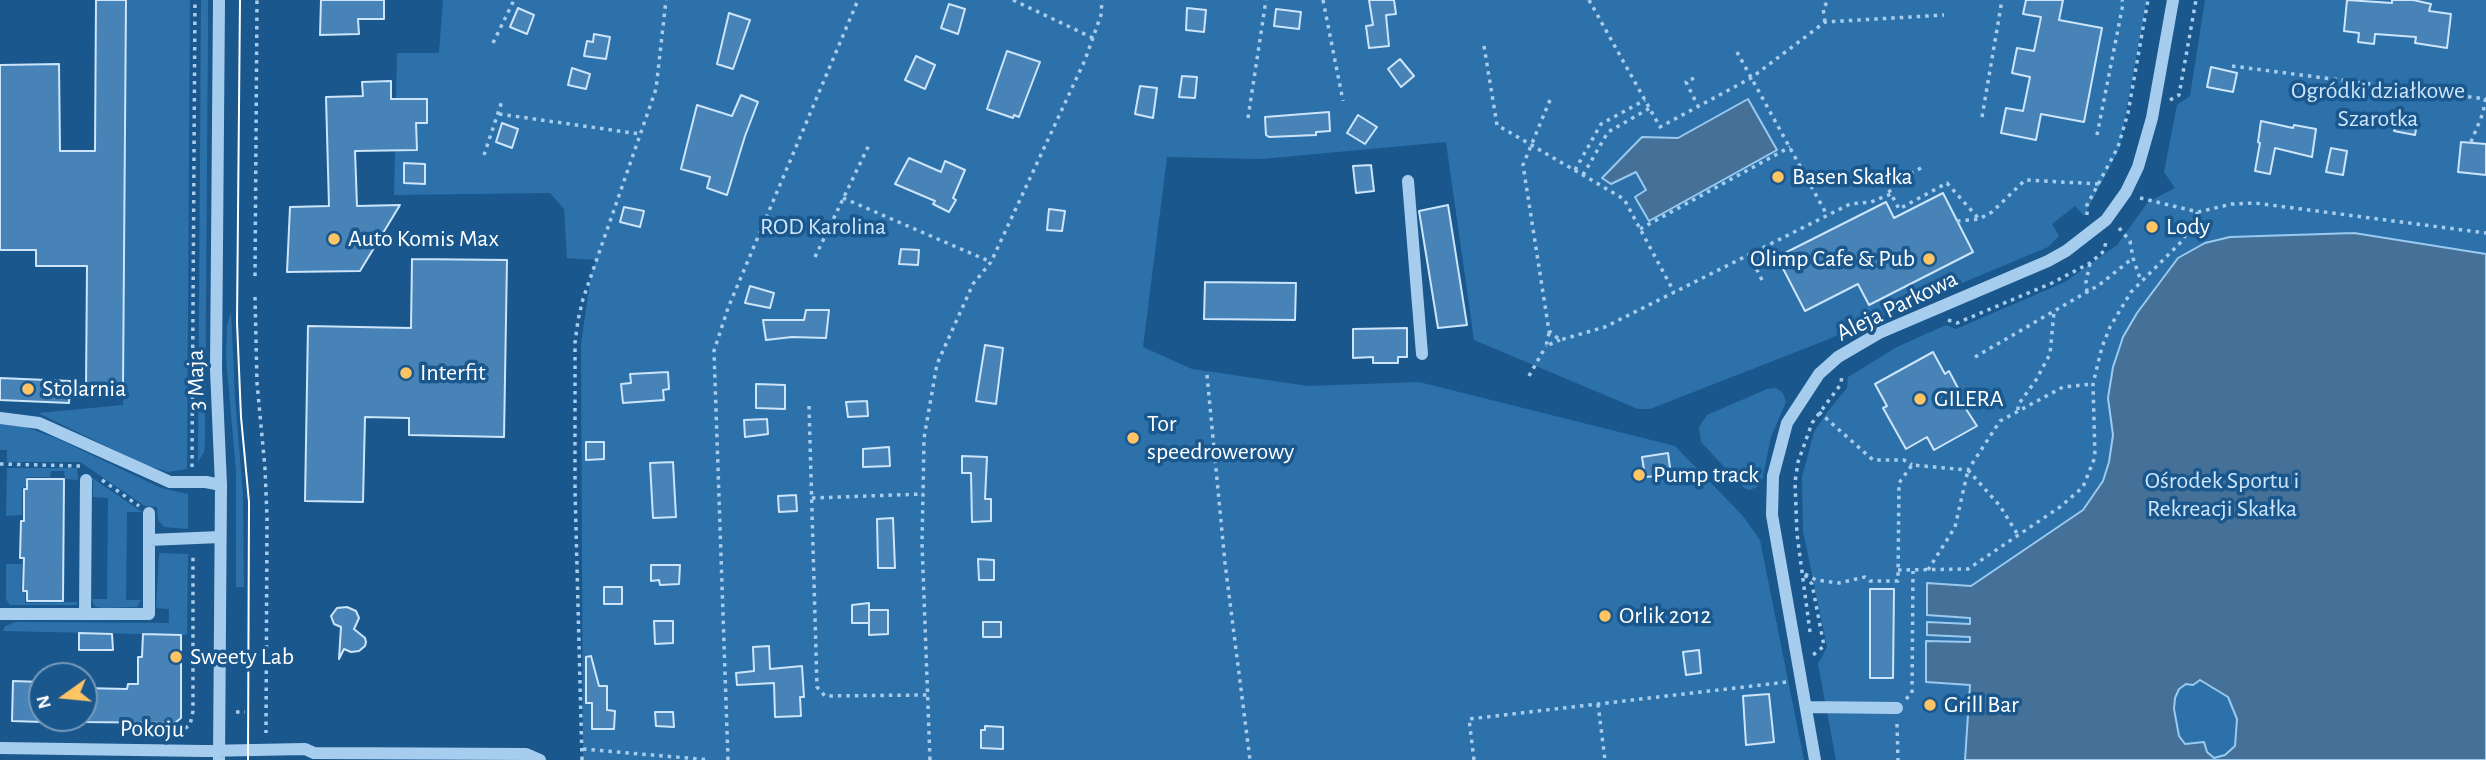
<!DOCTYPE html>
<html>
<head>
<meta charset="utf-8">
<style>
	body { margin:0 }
	#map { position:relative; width:2486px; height:760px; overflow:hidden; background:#1a578d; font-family:"Alegreya Sans",sans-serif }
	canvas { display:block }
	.north { position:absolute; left:28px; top:662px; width:70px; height:70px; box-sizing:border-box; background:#1a578d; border:2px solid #769abb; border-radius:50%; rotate:255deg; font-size:19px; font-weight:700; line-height:28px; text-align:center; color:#fff }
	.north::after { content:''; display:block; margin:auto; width:24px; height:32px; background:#ffc464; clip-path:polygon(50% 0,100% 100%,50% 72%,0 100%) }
</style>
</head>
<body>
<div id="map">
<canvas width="2486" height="760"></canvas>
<div class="north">N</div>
</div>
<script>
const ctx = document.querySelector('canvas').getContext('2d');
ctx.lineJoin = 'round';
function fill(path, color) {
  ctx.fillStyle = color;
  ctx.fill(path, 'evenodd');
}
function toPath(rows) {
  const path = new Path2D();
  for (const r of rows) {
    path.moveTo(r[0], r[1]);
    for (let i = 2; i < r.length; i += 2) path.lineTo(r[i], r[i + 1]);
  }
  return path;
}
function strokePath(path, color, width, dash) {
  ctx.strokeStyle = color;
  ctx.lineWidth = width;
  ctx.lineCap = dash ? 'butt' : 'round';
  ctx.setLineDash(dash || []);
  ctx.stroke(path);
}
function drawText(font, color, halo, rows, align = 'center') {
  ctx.font = font + ' "Alegreya Sans",sans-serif';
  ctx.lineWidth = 7;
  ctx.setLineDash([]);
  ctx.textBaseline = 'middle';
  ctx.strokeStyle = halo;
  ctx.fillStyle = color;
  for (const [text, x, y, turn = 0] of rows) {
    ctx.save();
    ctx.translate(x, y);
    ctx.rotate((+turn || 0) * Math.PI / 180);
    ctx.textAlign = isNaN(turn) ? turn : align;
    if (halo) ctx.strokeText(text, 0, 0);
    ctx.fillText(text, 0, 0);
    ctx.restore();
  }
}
fill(toPath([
	[126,0,190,0,187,469,168,472,145,465,38,413,123,405],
	[201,0,208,0,208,31,205,444,204,452,198,462],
	[443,0,2147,0,2119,149,2084,216,2075,206,2052,224,2059,236,2048,247,1824,341,1650,409,1638,409,1474,340,1446,142,1262,159,1167,157,1143,347,1192,369,1308,386,1419,382,1675,446,1742,515,1760,540,1804,760,583,760,581,344,591,275,596,260,567,258,564,209,550,193,394,195,397,53,439,53],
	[2205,0,2486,0,2486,760,1836,760,1818,664,1827,647,1803,531,1802,477,1814,432,1828,411,1847,388,1848,377,1897,347,1946,325,1956,329,2065,282,2117,245,2148,202,2175,188,2164,172,2177,105,2190,96],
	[231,311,235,397,243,494,244,587,236,587,236,472,226,357,227,326],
	[1776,388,1783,393,1786,402,1771,437,1762,481,1759,486,1750,490,1744,488,1701,442,1699,427,1707,415,1767,389],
	[0,422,20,425,58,439,161,488,188,494,188,529,164,527,158,520,157,507,145,506,80,462,7,462,7,450,0,450],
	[7,468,77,468,78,480,65,479,64,471,51,471,50,477,26,477,26,487,22,488,22,515,6,516],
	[85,473,142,512,127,512,126,600,141,600,137,607,103,608,96,607,93,603,92,599,107,599,108,498,93,497,93,480,85,480],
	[159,553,188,554,187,635,3,631,5,626,16,622,169,623,169,609,156,608],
	[6,564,22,564,21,592,25,592,25,603,78,602,76,605,10,605,6,599]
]), '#2d71ab');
const water = toPath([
	[1748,99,1777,150,1649,221,1635,197,1646,190,1636,172,1611,184,1602,178,1642,137,1678,138,1748,99],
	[2354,233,2486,254,2486,760,1965,760,1970,685,1926,682,1926,641,1970,642,1970,637,1927,635,1927,622,1970,624,1970,618,1927,615,1927,583,1971,586,2083,510,2103,481,2109,462,2113,435,2108,398,2113,367,2123,337,2137,313,2178,258,2205,243,2230,237,2354,233],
	[2200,680,2228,697,2237,719,2235,746,2225,755,2214,758,2207,752,2204,742,2185,744,2179,736,2174,709,2175,698,2179,689,2186,684,2193,685,2200,680]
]);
fill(water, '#457097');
strokePath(water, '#9acaf0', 2);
const building = toPath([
	[96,0,126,0,123,388,86,388,87,266,36,266,36,250,0,250,0,65,59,64,60,151,95,151,96,0],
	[321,0,384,0,384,19,358,19,359,34,320,35,321,0],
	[1369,0,1394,0,1396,14,1386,15,1389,46,1369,48,1366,26,1373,25,1369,0],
	[2026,0,2063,0,2059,20,2102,28,2084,122,2041,114,2036,140,2001,133,2006,108,2023,111,2030,77,2012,73,2017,48,2034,51,2041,17,2023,14,2026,0],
	[2347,0,2392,3,2392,0,2413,0,2431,4,2429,11,2451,14,2447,48,2415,43,2416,37,2375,34,2374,44,2358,42,2359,33,2344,31,2347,0],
	[949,4,965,9,958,34,941,28,949,4],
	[518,8,534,15,527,34,510,27,518,8],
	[1187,8,1206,10,1204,32,1186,30,1187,8],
	[1276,9,1301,12,1299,29,1274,26,1276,9],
	[729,13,750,20,733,69,717,64,729,13],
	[594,34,610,37,606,59,584,56,587,41,593,42,594,34],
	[1007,51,1040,62,1019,117,1014,115,1013,118,987,109,1007,51],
	[916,56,935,65,925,89,905,80,916,56],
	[1400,59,1414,76,1401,87,1388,69,1400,59],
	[2211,67,2237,73,2233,92,2207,87,2211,67],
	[572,68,590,74,586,89,568,85,572,68],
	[1182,76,1197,77,1195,98,1179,97,1182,76],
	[391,81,391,99,427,99,427,123,416,123,417,150,355,151,357,206,400,205,360,271,287,272,290,207,329,206,326,97,363,96,362,82,391,81],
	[1140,86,1157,88,1153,118,1135,114,1140,86],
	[741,95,758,102,745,136,727,195,707,188,710,177,681,169,697,105,732,116,741,95],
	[1329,112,1330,131,1316,132,1316,135,1269,137,1266,135,1265,117,1329,112],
	[1358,115,1377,127,1365,144,1347,133,1358,115],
	[2398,115,2418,118,2415,135,2394,131,2398,115],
	[2261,121,2293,128,2294,125,2316,129,2312,157,2275,148,2270,174,2255,171,2260,143,2258,142,2261,121],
	[502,123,518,129,512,148,496,142,502,123],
	[2461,142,2486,144,2486,175,2458,172,2461,142],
	[2331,148,2347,151,2343,175,2326,172,2331,148],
	[909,158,941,172,945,161,965,170,953,198,956,200,949,212,933,204,935,201,895,184,909,158],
	[404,163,425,164,425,184,404,183,404,163],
	[1371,165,1374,191,1356,193,1353,166,1371,165],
	[1943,193,1973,252,1869,305,1858,284,1805,311,1777,257,1886,202,1894,218,1943,193],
	[1448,205,1467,325,1438,328,1419,211,1448,205],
	[624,207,644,211,640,227,620,222,624,207],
	[1049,209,1065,211,1062,231,1047,230,1049,209],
	[901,249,919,250,918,265,899,264,901,249],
	[412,259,507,260,504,437,409,435,409,418,365,417,363,502,305,501,308,326,411,328,412,259],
	[1205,282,1296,283,1295,320,1204,319,1205,282],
	[750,286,774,293,770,308,745,303,750,286],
	[806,310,829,310,826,338,792,337,766,340,763,320,804,320,806,310],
	[1407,328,1407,357,1398,357,1398,363,1373,363,1373,357,1353,358,1353,329,1407,328],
	[985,345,1003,348,996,404,976,401,985,345],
	[1933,352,1945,374,1949,371,1959,390,1955,392,1977,426,1934,450,1927,437,1906,449,1883,408,1887,406,1875,384,1933,352],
	[668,372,669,389,663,390,664,400,623,403,621,384,631,383,630,374,668,372],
	[0,378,70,381,69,403,0,400,0,378],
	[756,384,785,385,785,409,756,408,756,384],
	[867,401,868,416,848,417,846,402,867,401],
	[767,419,768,434,745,437,744,420,767,419],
	[586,442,604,442,604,459,586,460,586,442],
	[889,447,890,466,863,467,863,449,889,447],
	[1668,453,1671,475,1645,477,1642,457,1668,453],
	[962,456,987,457,985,499,991,499,991,521,972,522,971,473,962,473,962,456],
	[673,462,676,517,653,518,650,463,673,462],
	[27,479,64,479,63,601,27,601,27,591,23,591,24,558,20,558,21,521,24,521,24,489,27,489,27,479],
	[796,495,797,511,779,512,778,496,796,495],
	[893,518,895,568,878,568,877,519,893,518],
	[978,559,994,560,994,580,979,580,978,559],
	[651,565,680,565,679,584,660,585,659,580,651,581,651,565],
	[604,587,622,587,622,604,604,604,604,587],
	[1870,589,1894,589,1893,678,1870,678,1870,589],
	[869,603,869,623,852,623,852,605,869,603],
	[347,607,356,611,359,618,354,629,365,638,366,642,365,646,359,651,351,652,344,649,339,659,341,627,334,624,331,616,337,608,347,607],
	[869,610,888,610,888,634,869,635,869,610],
	[654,621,673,621,673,643,655,644,654,621],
	[983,622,1001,622,1001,637,983,637,983,622],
	[79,633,112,634,113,650,79,650,79,633],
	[143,634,181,635,181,718,175,723,84,722,84,688,127,689,128,684,138,684,138,657,142,657,143,634],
	[769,646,770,669,802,666,804,697,800,697,801,716,775,717,774,683,737,685,736,673,754,671,753,647,769,646],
	[1699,650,1701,673,1686,675,1683,652,1699,650],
	[591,656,599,686,607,686,607,710,615,711,614,729,592,729,592,703,586,703,586,657,591,656],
	[13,681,42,682,42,722,12,721,13,681],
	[1769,694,1774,742,1746,745,1743,696,1769,694],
	[655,712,673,712,674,727,656,726,655,712],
	[985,726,1003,727,1003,749,981,748,981,730,985,730,985,726]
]);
fill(building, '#4783b7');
strokePath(building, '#cde5fa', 2);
strokePath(toPath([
	[1013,0,1093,38],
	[1323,0,1343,101],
	[1589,0,1660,127,1751,78,1825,22,1944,15],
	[1825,22,1823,8,1829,0],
	[493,43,514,0],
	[1484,46,1497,125,1624,199,1674,292],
	[1737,52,1827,215],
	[2232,66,2486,99],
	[1694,78,1686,82,1698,106],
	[1550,100,1523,165,1549,331,1560,340,1605,327,1850,204,1871,202,1891,194],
	[2170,100,2179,95,2196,0],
	[499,114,640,134],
	[1982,117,2002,0],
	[1248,118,1266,0],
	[2097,135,2123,4,2122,0],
	[2471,142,2483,113,2486,96],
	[484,155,502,101],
	[1921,168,1887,186,1899,209,1947,183,1979,219],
	[1575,170,1601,124,1645,100],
	[1583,175,1608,132,1650,108],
	[843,198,991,262],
	[2140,198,2198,212,2232,204,2255,203,2486,233],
	[2087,215,2087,205,2118,147,2128,113,2148,0],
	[1957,221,1979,219,1992,212,2025,180,2099,184],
	[2119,228,2130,241,2133,258,2141,281],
	[1640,229,1790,147],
	[1749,254,1762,280],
	[815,257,869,145],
	[255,276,257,0],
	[2087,292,2086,282,2090,263],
	[255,297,257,383,265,468,267,518,266,733],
	[1948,320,1957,323,2052,283,2090,263,2104,251,2106,241],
	[1549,333,1546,346,1560,340],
	[1975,357,2099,285,2133,258],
	[1207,375,1225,563,1250,760],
	[1529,376,1546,346],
	[809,406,817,687,825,696,927,695],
	[2018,410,2018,405,2036,380,2050,354,2054,312],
	[1819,412,1873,460,1904,460,1912,465],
	[0,464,81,466],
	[192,467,195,0],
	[1968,470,2000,506,2018,535],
	[102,480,139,506],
	[812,498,923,494],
	[1898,570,1968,569,2060,507,2083,487,2095,457,2093,384,2102,347,2110,327,2131,292,2182,241,2198,212],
	[1928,570,1955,527,1968,470],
	[1805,574,1816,580,1839,583,1865,577,1870,581,1898,581,1899,483,1912,465,1968,470,2000,421,2063,387,2093,384],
	[1805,575,1812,584,1824,646,1813,655],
	[1810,632,1797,534,1795,482,1798,462,1812,423,1841,384,1842,374],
	[1906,699,1912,693,1913,571],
	[1598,704,1605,760],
	[236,712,245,712],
	[1897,724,1898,760],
	[178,733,190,725,193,711,193,553],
	[583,749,710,760],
	[582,760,575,490,575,343,578,320,583,299,656,89,666,0],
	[728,760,714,351,728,308,858,0],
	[930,760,922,543,923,494,924,438,937,364,973,284,991,262,1085,60,1101,15,1102,0],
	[1474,760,1469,719,1787,682]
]), '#a7cdee', 3.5, [3.5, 5]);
strokePath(toPath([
	[1408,181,1422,354],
	[0,418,39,423,170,482,206,482,221,485],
	[149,540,220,537],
	[0,614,149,614,149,513],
	[85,614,86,480],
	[1806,707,1897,708],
	[0,748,204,751,305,749,314,753,526,754,540,760],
	[219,760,221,485,216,370,219,0],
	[1815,760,1772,515,1773,476,1787,423,1819,374,1838,357,1879,333,2048,261,2066,251,2106,220,2126,192,2138,167,2152,118,2173,0]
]), '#a7cdee', 12);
strokePath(toPath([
	[240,0,237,322,241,417,249,502,248,760]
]), '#fff', 2);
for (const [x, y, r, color] of [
	[1778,177,7,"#ffc464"],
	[2152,227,7,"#ffc464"],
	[334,239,7,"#ffc464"],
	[1929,259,7,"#ffc464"],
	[406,373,7,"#ffc464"],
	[28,389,7,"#ffc464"],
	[1920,399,7,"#ffc464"],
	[1133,438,7,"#ffc464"],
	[1639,475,7,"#ffc464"],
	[1605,616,7,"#ffc464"],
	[176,657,7,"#ffc464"],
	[1930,705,7,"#ffc464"]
]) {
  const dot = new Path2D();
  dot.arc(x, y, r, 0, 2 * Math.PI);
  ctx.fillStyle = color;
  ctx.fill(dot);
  strokePath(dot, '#1a578d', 2.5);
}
drawText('24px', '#cde5fa', '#1a578d', [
	["Ogródki działkowe",2378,91],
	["Szarotka",2378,119],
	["ROD Karolina",823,227],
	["Ośrodek Sportu i",2222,481],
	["Rekreacji Skałka",2222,509]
]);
drawText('24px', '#fff', '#1a578d', [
	["Basen Skałka",1792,177],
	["Lody",2166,227],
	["Auto Komis Max",348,239],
	["Olimp Cafe & Pub",1915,259,"right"],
	["Interfit",420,373],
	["Stolarnia",42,389],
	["GILERA",1934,399],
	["Tor",1147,424],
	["speedrowerowy",1147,452],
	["Pump track",1653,475],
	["Orlik 2012",1619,616],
	["Sweety Lab",190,657],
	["Grill Bar",1944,705]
], 'left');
drawText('24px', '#fff', '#1a578d', [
	["Aleja Parkowa",1897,306,-26],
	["3 Maja",196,380,-91],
	["Pokoju",152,729,1]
]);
</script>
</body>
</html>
